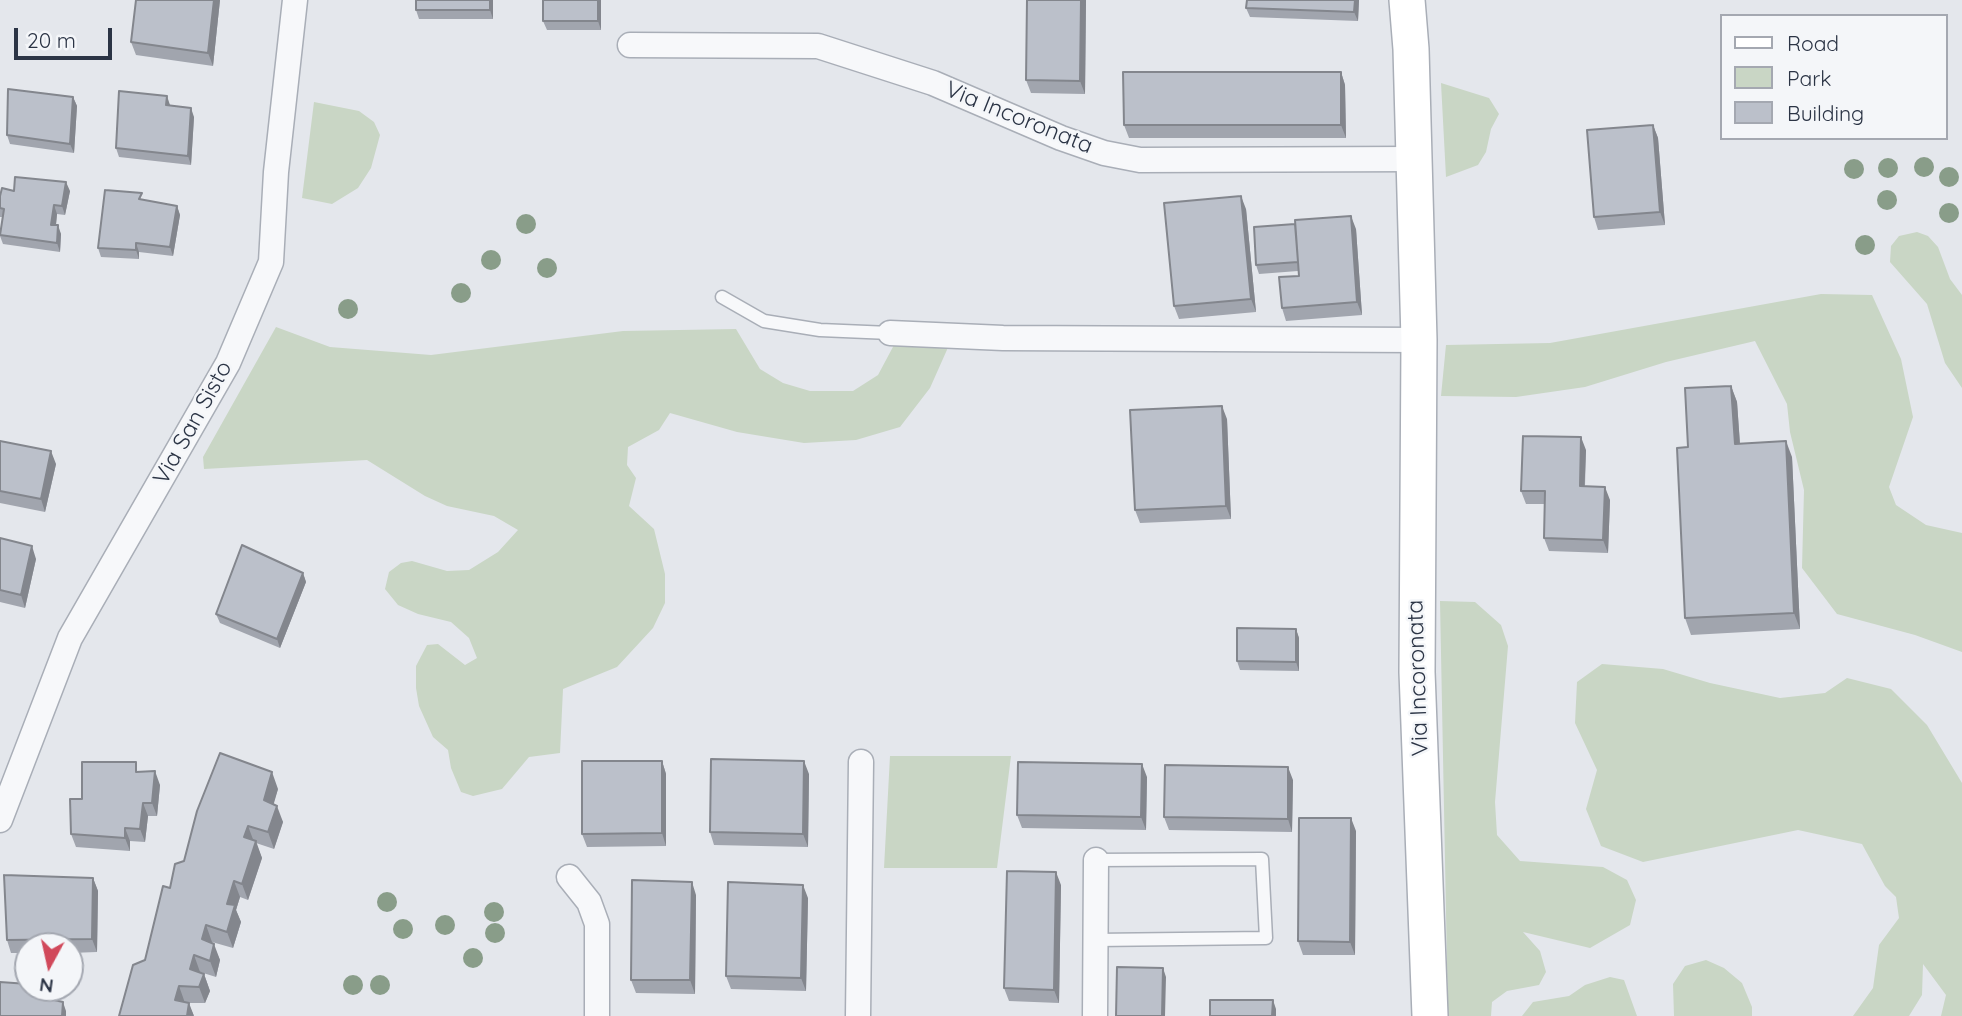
<!DOCTYPE html>
<html>
<head>
<meta charset="utf-8">
<style>
	body { margin:0 }
	#map { position:relative; width:1962px; height:1016px; overflow:hidden; background:#e4e7ec; font-family:Quicksand,sans-serif }
	canvas { display:block }
	.legend { position:absolute; left:1720px; top:14px; width:228px; height:126px; box-sizing:border-box; background:#f4f6f9; border:2px solid #a4a8b1; margin:0; padding:9px 12px; list-style:none; font-size:21px; color:#2b3445 }
	.legend li { display:flex; align-items:center; gap:14px; height:35px }
	.legend b { width:35px; border:2px solid #a4a8b1 }
	.north { position:absolute; left:14px; top:932px; width:70px; height:70px; box-sizing:border-box; background:#f4f6f9; border:2px solid #a4a8b1; border-radius:50%; rotate:188deg; font-size:19px; font-weight:700; line-height:28px; text-align:center; color:#2b3445 }
	.north::after { content:''; display:block; margin:auto; width:24px; height:32px; background:#d1495b; clip-path:polygon(50% 0,100% 100%,50% 72%,0 100%) }
	.scale { position:absolute; left:14px; top:28px; width:98px; height:32px; box-sizing:border-box; border:4px solid #2b3445; border-top:0; padding-left:9px; font-size:21px; line-height:24px; white-space:nowrap; color:#2b3445; -webkit-text-stroke:5px #f4f6f9; paint-order:stroke }
</style>
</head>
<body>
<div id="map">
<canvas width="1962" height="1016"></canvas>
<ul class="legend">
<li><b style="height:9px;background:#fff"></b>Road</li>
<li><b style="height:19px;background:#c9d6c5"></b>Park</li>
<li><b style="height:19px;background:#bbc0ca"></b>Building</li>
</ul>
<div class="north">N</div>
<div class="scale">20 m</div>
</div>
<script>
const ctx = document.querySelector('canvas').getContext('2d');
ctx.lineJoin = 'round';
function fill(path, color) {
  ctx.fillStyle = color;
  ctx.fill(path, 'evenodd');
}
function toPath(rows) {
  const path = new Path2D();
  for (const r of rows) {
    path.moveTo(r[0], r[1]);
    for (let i = 2; i < r.length; i += 2) path.lineTo(r[i], r[i + 1]);
  }
  return path;
}
function strokePath(path, color, width, dash) {
  ctx.strokeStyle = color;
  ctx.lineWidth = width;
  ctx.lineCap = dash ? 'butt' : 'round';
  ctx.setLineDash(dash || []);
  ctx.stroke(path);
}
function drawText(font, color, halo, rows, align = 'center') {
  ctx.font = font + ' Quicksand,sans-serif';
  ctx.lineWidth = 5;
  ctx.setLineDash([]);
  ctx.textBaseline = 'middle';
  ctx.strokeStyle = halo;
  ctx.fillStyle = color;
  for (const [text, x, y, turn = 0] of rows) {
    ctx.save();
    ctx.translate(x, y);
    ctx.rotate((+turn || 0) * Math.PI / 180);
    ctx.textAlign = isNaN(turn) ? turn : align;
    if (halo) ctx.strokeText(text, 0, 0);
    ctx.fillText(text, 0, 0);
    ctx.restore();
  }
}
fill(toPath([
	[1441,83,1489,98,1499,114,1491,129,1486,152,1478,165,1446,177],
	[314,102,359,111,374,122,380,135,371,168,358,188,332,204,302,198],
	[1917,232,1928,236,1938,247,1950,279,1962,295,1962,388,1945,363,1927,304,1890,262,1891,246,1899,236],
	[1821,294,1872,295,1901,359,1913,417,1889,487,1896,505,1926,525,1962,533,1962,652,1915,635,1837,614,1802,568,1804,490,1790,432,1787,404,1755,341,1666,362,1585,387,1516,397,1441,396,1446,345,1550,343],
	[276,327,330,347,431,355,623,331,736,329,760,369,783,383,810,391,853,391,878,375,894,345,950,343,930,388,900,427,856,440,804,443,737,432,670,413,659,430,628,447,627,465,636,478,629,506,654,529,665,574,665,603,653,628,617,667,563,689,560,753,529,757,502,789,473,796,461,792,451,768,448,750,433,737,419,706,416,688,416,666,427,645,438,644,465,665,477,658,469,638,451,622,418,614,398,605,385,589,389,572,401,563,412,561,447,571,469,570,498,552,518,530,494,516,447,506,425,496,367,460,204,469,203,457],
	[1440,601,1475,602,1501,625,1508,646,1495,802,1497,835,1520,861,1603,867,1627,880,1636,900,1630,925,1590,948,1523,932,1540,951,1546,972,1539,985,1507,991,1492,1002,1491,1016,1448,1016],
	[1602,664,1663,669,1710,683,1780,698,1825,693,1847,678,1891,689,1927,725,1962,783,1962,1016,1941,1016,1946,995,1923,964,1922,995,1909,1016,1853,1016,1873,988,1879,945,1899,918,1896,897,1885,886,1862,844,1798,830,1643,862,1601,846,1586,809,1597,770,1575,723,1577,682],
	[890,756,1011,756,997,868,884,868],
	[1706,960,1724,968,1742,983,1752,1007,1752,1016,1674,1016,1673,984,1685,966],
	[1610,977,1624,980,1637,1016,1522,1016,1533,1002,1569,996,1585,985]
]), '#c9d6c5');
const lane = toPath([
	[722,297,764,321,820,330,890,333],
	[1095,940,1266,938,1262,859,1096,860]
]);
const street = toPath([
	[630,45,818,46,933,83,1061,138,1104,153,1140,160,1414,159],
	[890,333,1003,338,1419,340],
	[0,820,70,638,228,363,271,262,276,172,295,0],
	[569,877,589,902,597,924,597,1016],
	[858,1016,861,762],
	[1095,1016,1096,860]
]);
const secondary = toPath([
	[1407,0,1411,49,1419,340,1417,672,1430,1016]
]);
strokePath(lane, '#a9aeb7', 15);
strokePath(street, '#a9aeb7', 27);
strokePath(secondary, '#a9aeb7', 38);
strokePath(lane, '#f7f8fa', 12);
strokePath(street, '#f7f8fa', 24);
strokePath(secondary, '#fff', 35);
ctx.fillStyle = '#899d89';
for (const [x, y] of [
	[1924,167],
	[1888,168],
	[1854,169],
	[1949,177],
	[1887,200],
	[1949,213],
	[526,224],
	[1865,245],
	[491,260],
	[547,268],
	[461,293],
	[348,309],
	[387,902],
	[494,912],
	[445,925],
	[403,929],
	[495,933],
	[473,958],
	[353,985],
	[380,985]
]) {
  ctx.beginPath();
  ctx.arc(x, y, 10, 0, 2 * Math.PI);
  ctx.fill();
}
fill(toPath([
	[220,0,213,66,136,55,131,42],
	[493,0,493,19,419,19,416,10],
	[601,0,601,30,547,30,543,21],
	[1086,0,1085,94,1031,93,1026,80],
	[1359,0,1358,21,1250,17,1246,8],
	[1341,72,1345,85,1346,138,1129,138,1124,125],
	[73,97,77,106,74,153,10,144,7,135],
	[170,106,194,117,191,165,119,157,116,148],
	[1653,125,1658,138,1665,225,1598,230,1594,217],
	[14,191,70,191,65,215,57,214,56,225,61,234,60,252,3,244,0,236,3,217,0,217,0,196],
	[144,200,177,206,180,215,173,256,139,252,139,259,101,257,98,248],
	[1246,209,1256,312,1179,319,1174,306],
	[1356,229,1362,315,1286,321,1282,308,1299,276,1298,271,1259,274,1256,265],
	[1731,386,1737,402,1740,443,1792,457,1800,629,1691,635,1685,618,1688,447],
	[1227,419,1231,519,1140,523,1135,510],
	[0,441,56,464,45,512,0,503],
	[1586,450,1585,486,1610,500,1608,553,1549,551,1544,538,1545,504,1526,504,1521,491],
	[0,538,36,559,25,608,0,602],
	[303,573,306,582,280,648,220,623,216,614],
	[1296,629,1299,638,1299,671,1240,670,1237,661],
	[662,761,666,774,666,846,587,847,582,834],
	[140,772,160,785,157,816,148,816,145,842,130,841,130,851,76,847,71,834,82,799],
	[809,774,808,847,714,845,710,832],
	[1147,777,1146,830,1022,828,1017,815],
	[1293,780,1292,832,1169,830,1164,817],
	[278,789,273,804,283,822,274,849,256,843,262,858,248,900,240,897,236,910,241,922,233,948,212,942,220,960,216,977,200,972,200,973,204,974,210,991,205,1003,188,1003,194,1016,145,960,170,888,184,861],
	[1356,831,1355,955,1303,955,1298,941],
	[93,878,98,891,97,952,70,953,70,946,28,946,28,953,11,953,7,940],
	[1061,885,1059,1003,1009,1001,1004,988],
	[696,895,695,994,636,993,631,980],
	[808,898,806,991,731,989,726,976]
]), '#a1a5ae');
fill(toPath([
	[214,0,220,0,213,66,208,53],
	[490,0,493,0,493,19,490,10],
	[598,0,601,0,601,30,598,21],
	[1081,0,1086,0,1085,94,1080,81],
	[1355,0,1359,0,1358,21,1354,12],
	[1341,72,1345,85,1346,138,1341,125],
	[167,96,170,105,169,114,166,105],
	[73,97,77,106,74,153,70,144],
	[191,108,194,117,191,165,188,156],
	[1653,125,1658,138,1665,225,1660,212],
	[66,182,70,191,65,215,62,206],
	[1241,196,1246,209,1256,312,1251,299],
	[54,205,57,214,55,234,51,225],
	[177,206,180,215,173,256,170,247],
	[1351,216,1356,229,1362,315,1357,302],
	[58,225,61,234,60,252,57,243],
	[136,243,139,252,139,259,136,250],
	[1731,386,1737,402,1741,460,1735,444],
	[1222,406,1227,419,1231,519,1226,506],
	[1581,437,1586,450,1584,499,1580,486],
	[1786,441,1792,457,1800,629,1794,613],
	[51,451,56,464,45,512,41,499],
	[1605,487,1610,500,1608,553,1603,540],
	[32,546,36,559,25,608,21,595],
	[303,573,306,582,280,648,277,639],
	[1296,629,1299,638,1299,671,1296,662],
	[662,761,666,774,666,846,662,833],
	[804,761,809,774,808,847,803,834],
	[1142,764,1147,777,1146,830,1141,817],
	[1288,767,1293,780,1292,832,1288,819],
	[155,771,160,785,157,816,152,803],
	[272,772,278,789,270,817,264,800],
	[143,803,148,816,145,842,140,829],
	[277,806,283,822,274,849,268,832],
	[1351,818,1356,831,1355,955,1350,942],
	[248,826,254,842,244,837],
	[125,828,130,841,130,851,125,838],
	[256,841,262,858,248,900,242,884],
	[1056,872,1061,885,1059,1003,1054,990],
	[93,878,98,891,97,952,92,939],
	[234,881,240,897,236,910,241,922,233,948,227,932,227,904],
	[692,882,696,895,695,994,690,980],
	[803,885,808,898,806,991,801,978],
	[206,925,212,942,208,955,202,939],
	[214,944,220,960,216,977,210,961],
	[194,955,200,972,196,986,190,969],
	[1163,968,1166,977,1165,1016,1162,1016],
	[204,974,210,991,205,1003,199,987],
	[179,986,185,1003,175,1000],
	[1273,1000,1276,1009,1276,1016,1272,1016],
	[63,1002,66,1011,66,1016,62,1016],
	[189,1003,194,1016,187,1016]
]), '#83868d');
const building = toPath([
	[136,0,214,0,208,53,131,42,136,0],
	[416,0,490,0,490,10,416,10,416,0],
	[543,0,598,0,598,21,543,21,543,0],
	[1027,0,1081,0,1080,81,1026,80,1027,0],
	[1247,0,1355,0,1354,12,1246,8,1247,0],
	[1123,72,1341,72,1341,125,1124,125,1123,72],
	[8,89,73,97,70,144,7,135,8,89],
	[119,91,167,96,166,105,191,108,188,156,116,148,119,91],
	[1653,125,1660,212,1594,217,1587,130,1653,125],
	[15,177,66,182,62,206,54,205,51,225,58,225,57,243,0,235,4,209,0,208,0,196,2,188,14,191,15,177],
	[105,190,142,193,139,199,177,206,170,247,136,243,136,250,98,248,105,190],
	[1241,196,1251,299,1174,306,1164,203,1241,196],
	[1351,216,1357,302,1282,308,1279,277,1299,276,1295,220,1351,216],
	[1295,224,1298,262,1256,265,1254,227,1295,224],
	[1731,386,1735,444,1786,441,1794,613,1685,618,1677,448,1688,447,1685,388,1731,386],
	[1222,406,1226,506,1135,510,1130,410,1222,406],
	[1523,436,1581,437,1580,486,1605,487,1603,540,1544,538,1545,491,1521,491,1523,436],
	[0,441,51,451,41,499,0,491,0,441],
	[0,538,32,546,21,595,0,590,0,538],
	[242,545,303,573,277,639,216,614,242,545],
	[1237,628,1296,629,1296,662,1237,661,1237,628],
	[220,753,272,772,264,800,277,806,268,832,248,826,244,837,256,841,242,884,234,881,227,904,235,905,227,932,206,925,202,939,214,944,210,961,194,955,190,969,204,974,199,987,179,986,175,1000,189,1003,187,1016,119,1016,133,965,145,960,163,886,170,888,175,864,184,861,197,811,220,753],
	[711,759,804,761,803,834,710,832,711,759],
	[582,761,662,761,662,833,582,834,582,761],
	[82,762,136,762,136,772,155,771,152,803,143,803,140,829,125,828,125,838,71,834,70,799,82,799,82,762],
	[1018,762,1142,764,1141,817,1017,815,1018,762],
	[1165,765,1288,767,1288,819,1164,817,1165,765],
	[1299,818,1351,818,1350,942,1298,941,1299,818],
	[1007,871,1056,872,1054,990,1004,988,1007,871],
	[4,875,93,878,92,939,7,940,4,875],
	[632,880,692,882,690,980,631,980,632,880],
	[728,882,803,885,801,978,726,976,728,882],
	[1117,967,1163,968,1162,1016,1116,1016,1117,967],
	[0,982,28,984,28,988,44,988,45,998,63,1002,62,1016,0,1016,0,982],
	[1210,1000,1273,1000,1272,1016,1210,1016,1210,1000]
]);
fill(building, '#bbc0ca');
strokePath(building, '#83868d', 2);
drawText('23px', '#2b3445', '#f4f6f9', [
	["Via Incoronata",1019,118,22],
	["Via San Sisto",193,423,-61],
	["Via Incoronata",1418,678,-92]
]);
</script>
</body>
</html>
